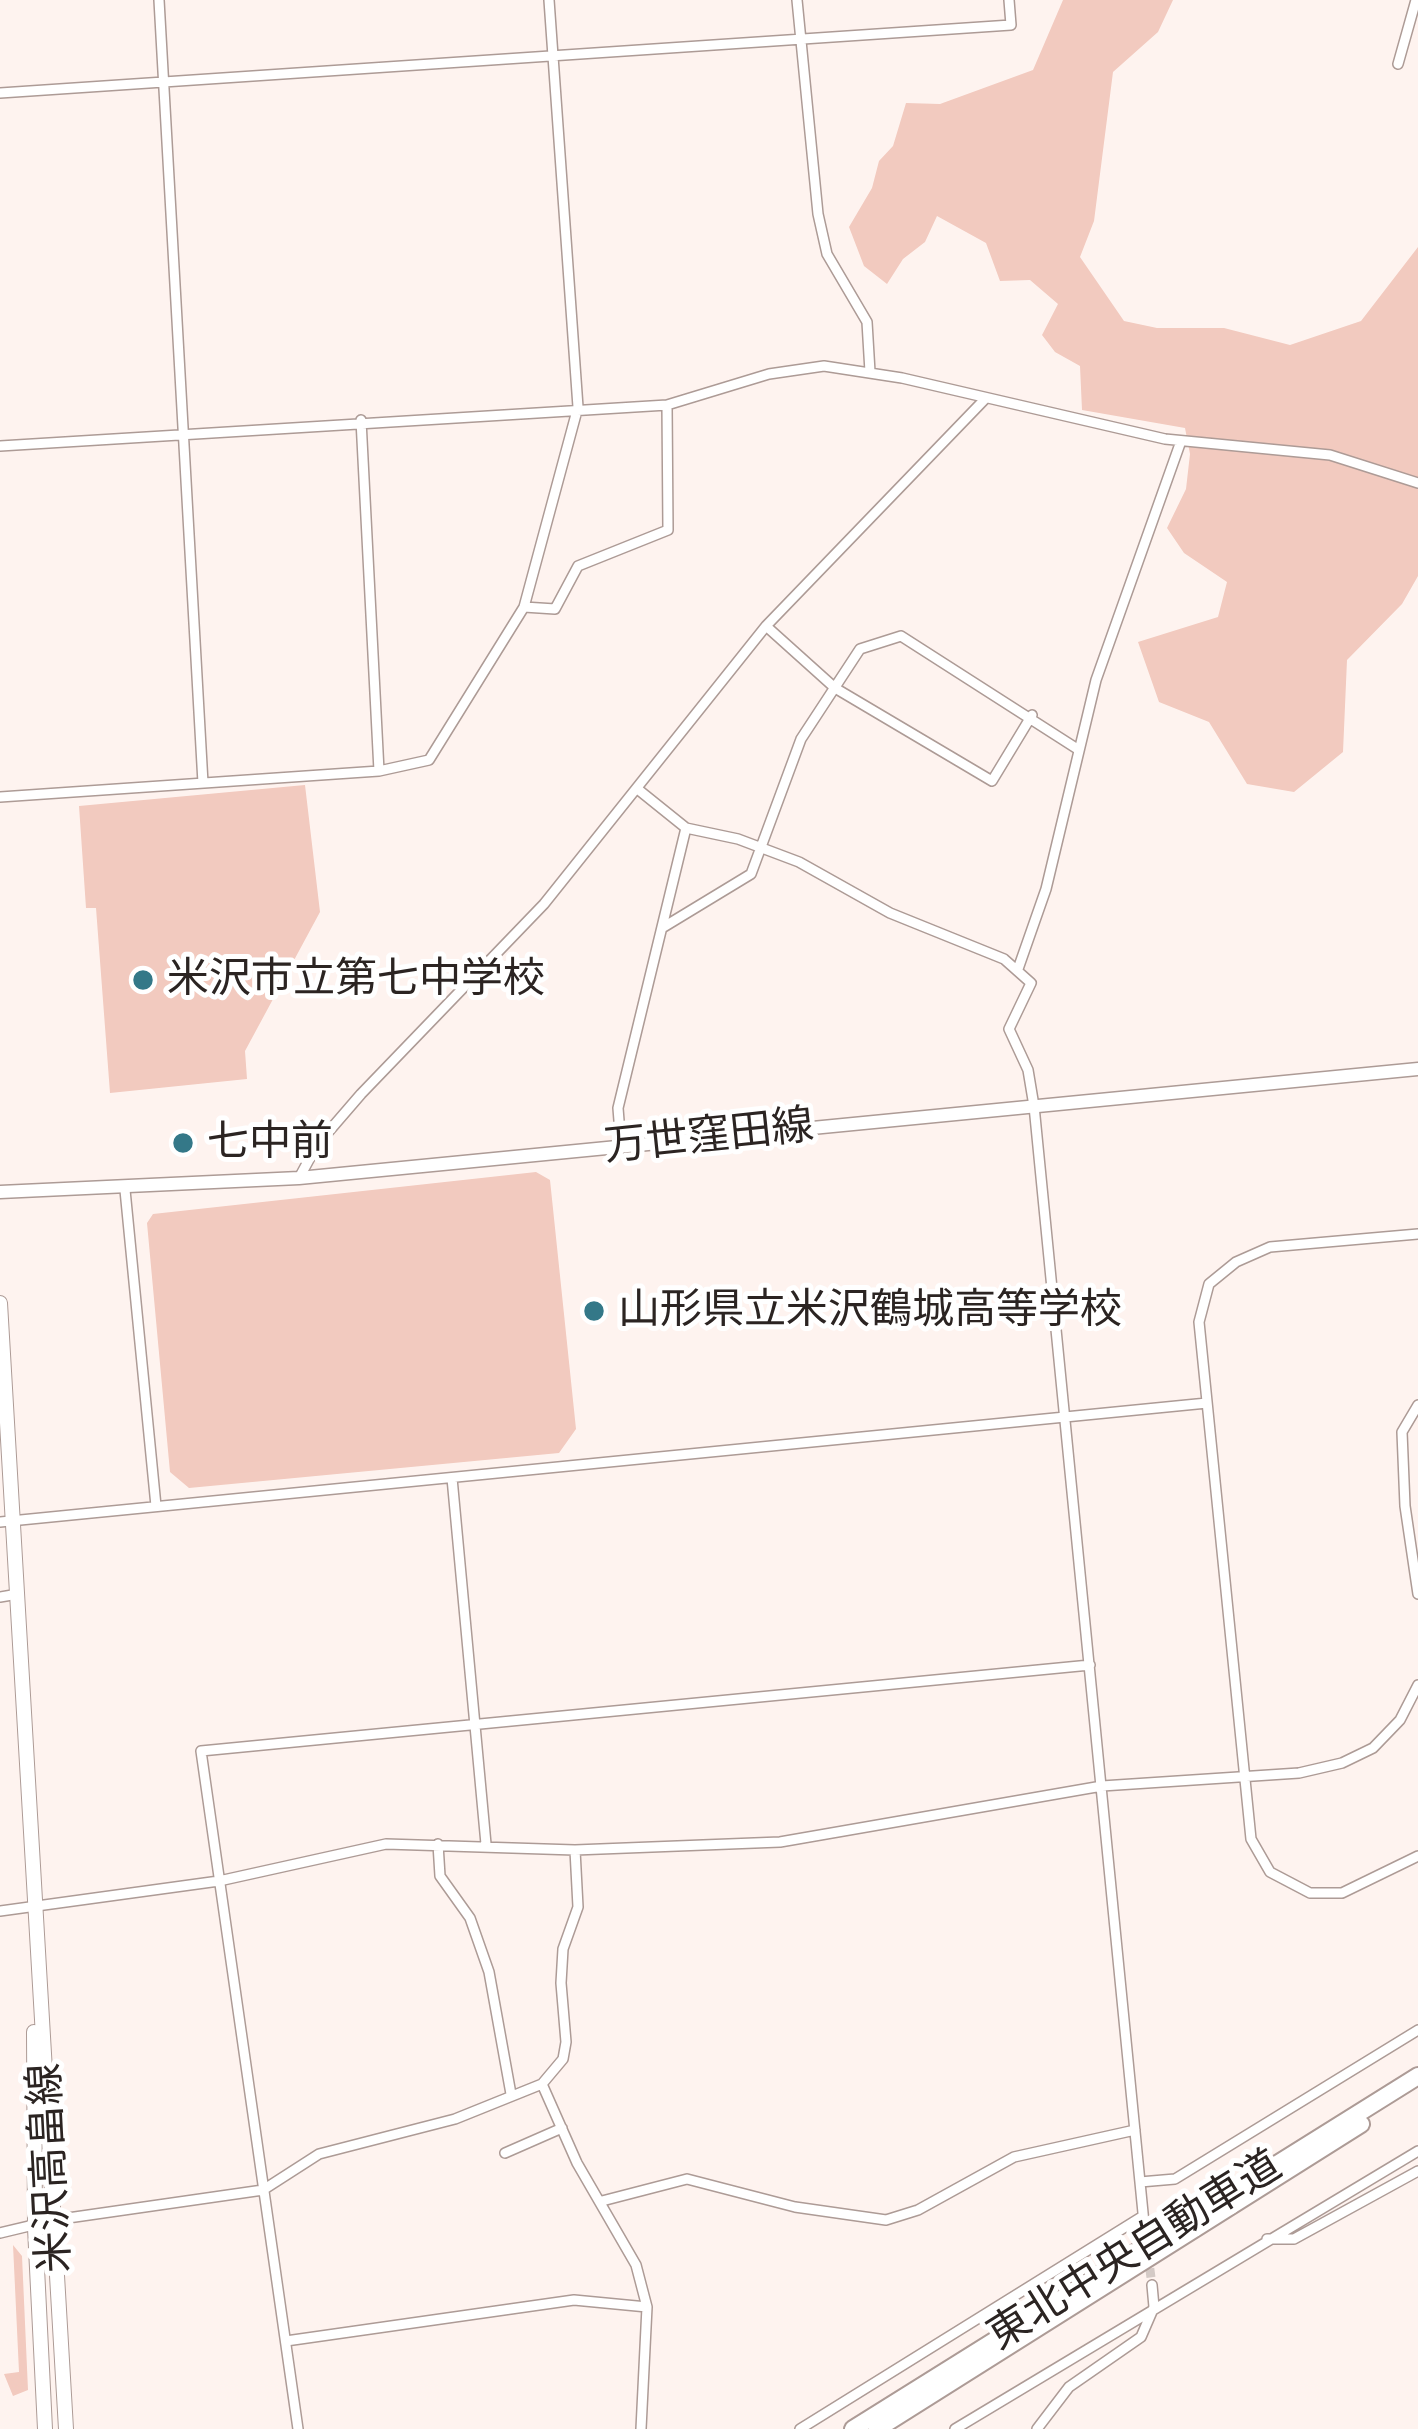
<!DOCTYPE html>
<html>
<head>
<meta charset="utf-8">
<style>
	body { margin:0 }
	canvas { display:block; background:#fef3ef }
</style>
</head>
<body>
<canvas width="1418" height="2429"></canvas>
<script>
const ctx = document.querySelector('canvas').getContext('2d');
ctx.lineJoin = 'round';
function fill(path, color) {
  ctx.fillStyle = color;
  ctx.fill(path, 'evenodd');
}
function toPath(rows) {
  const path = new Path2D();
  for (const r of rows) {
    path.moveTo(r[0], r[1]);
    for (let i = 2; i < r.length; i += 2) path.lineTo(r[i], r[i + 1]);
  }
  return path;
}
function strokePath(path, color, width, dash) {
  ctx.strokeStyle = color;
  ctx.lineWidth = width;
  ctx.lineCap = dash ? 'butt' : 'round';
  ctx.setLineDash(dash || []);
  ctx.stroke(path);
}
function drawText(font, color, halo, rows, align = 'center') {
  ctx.font = font + ' "Open Sans","Noto Sans JP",sans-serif';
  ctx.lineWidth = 10;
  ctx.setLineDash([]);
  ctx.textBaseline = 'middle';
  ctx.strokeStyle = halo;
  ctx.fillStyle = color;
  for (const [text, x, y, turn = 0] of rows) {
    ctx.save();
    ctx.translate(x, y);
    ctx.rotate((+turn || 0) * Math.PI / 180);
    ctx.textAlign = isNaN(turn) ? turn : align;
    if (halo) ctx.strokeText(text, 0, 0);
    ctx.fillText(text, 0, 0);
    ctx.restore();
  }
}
fill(toPath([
	[1063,0,1173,0,1158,32,1113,72,1094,221,1080,257,1124,321,1157,328,1224,328,1290,345,1361,321,1418,247,1418,576,1402,604,1347,660,1343,752,1294,792,1247,784,1209,722,1159,702,1138,642,1218,617,1227,582,1184,553,1167,528,1186,489,1190,454,1185,428,1082,410,1080,366,1055,352,1042,335,1058,304,1030,280,1000,281,986,243,937,216,925,242,903,259,887,284,864,266,849,227,872,188,879,161,893,146,906,103,940,104,1033,70],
	[305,785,320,912,245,1051,247,1079,110,1093,96,908,86,908,79,806],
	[536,1172,550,1180,576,1429,559,1453,189,1488,170,1472,147,1223,153,1214],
	[13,2245,22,2256,28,2390,13,2396,4,2374,19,2372]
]), '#f2cabf');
strokePath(toPath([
	[1148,2255,1152,2285]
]), '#d4cac6', 9, [9, 4.5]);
const street = toPath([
	[159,0,203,783],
	[797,0,818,214,827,254,867,322,870,372],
	[1398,64,1416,0],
	[0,93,1011,25,1009,0],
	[361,420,379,771],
	[0,446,667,405,769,374,824,366,902,378,1165,439,1330,455,1418,483],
	[524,607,555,609,578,566,668,530,667,405],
	[766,626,835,688,992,781,1032,715],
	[640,791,686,828,738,839,799,862,890,913,1004,959,1031,983,1009,1029,1028,1070,1034,1106,1145,2233],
	[0,797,379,771,429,760,524,607,578,407,549,0],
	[662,928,751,874,801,739,860,649,901,636,1079,750],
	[1018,969,1046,889,1096,680,1181,441],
	[621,1146,618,1108,686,828],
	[299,1178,317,1145,361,1094,544,904,766,626,985,399],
	[125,1190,156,1506],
	[1418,1234,1270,1247,1236,1262,1209,1284,1199,1322,1251,1839,1270,1872,1310,1893,1342,1893,1418,1856],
	[1418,1405,1402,1432,1405,1506,1418,1594],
	[452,1478,486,1844],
	[0,1522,1207,1403],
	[0,1597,18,1594],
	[438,1844,440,1876,470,1918,489,1972,511,2094],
	[0,1911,219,1881,386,1844,575,1850,780,1842,1102,1786,1299,1773,1342,1763,1373,1748,1400,1720,1418,1685],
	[542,2084,577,2163,636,2265,647,2307,641,2429],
	[505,2153,562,2128],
	[1140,2182,1175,2179,1418,2030],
	[602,2201,687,2179,795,2207,886,2220,918,2210,1014,2157,1135,2130],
	[0,2233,54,2220,263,2190,319,2154,455,2119,542,2084,563,2059,566,2042,561,1983,563,1949,578,1907,575,1850],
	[1267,2239,1294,2239,1418,2171],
	[286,2341,574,2300,647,2307],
	[298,2429,201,1751,1090,1665],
	[800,2429,1143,2216],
	[955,2429,1418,2151],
	[1037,2429,1069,2387,1141,2337,1154,2307,1152,2285]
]);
const secondary = toPath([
	[0,1192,299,1178,1418,1069]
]);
const primary = toPath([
	[0,1303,66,2429],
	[34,2032,35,2228,45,2429]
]);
const highway = toPath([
	[853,2429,1418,2076],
	[877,2429,1361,2124]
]);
strokePath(street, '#ad9b96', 12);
strokePath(secondary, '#ad9b96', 15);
strokePath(primary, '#ad9b96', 16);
strokePath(highway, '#ad9b96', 20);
strokePath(street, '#fff', 9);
strokePath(secondary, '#fff', 12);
strokePath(primary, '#fff', 14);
strokePath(highway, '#fff', 16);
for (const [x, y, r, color] of [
	[143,980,12,"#347888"],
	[183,1143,12,"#347888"],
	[594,1311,12,"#347888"]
]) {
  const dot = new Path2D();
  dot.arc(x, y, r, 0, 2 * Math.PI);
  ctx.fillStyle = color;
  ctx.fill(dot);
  strokePath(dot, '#fff', 4.5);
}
drawText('42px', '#2b2422', '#fff', [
	["米沢市立第七中学校",167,980],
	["七中前",207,1143],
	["山形県立米沢鶴城高等学校",618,1311]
], 'left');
drawText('42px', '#2b2422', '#fff', [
	["万世窪田線",709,1137,-6],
	["米沢高畠線",51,2168,-93],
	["東北中央自動車道",1135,2251,-32]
]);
</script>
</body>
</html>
